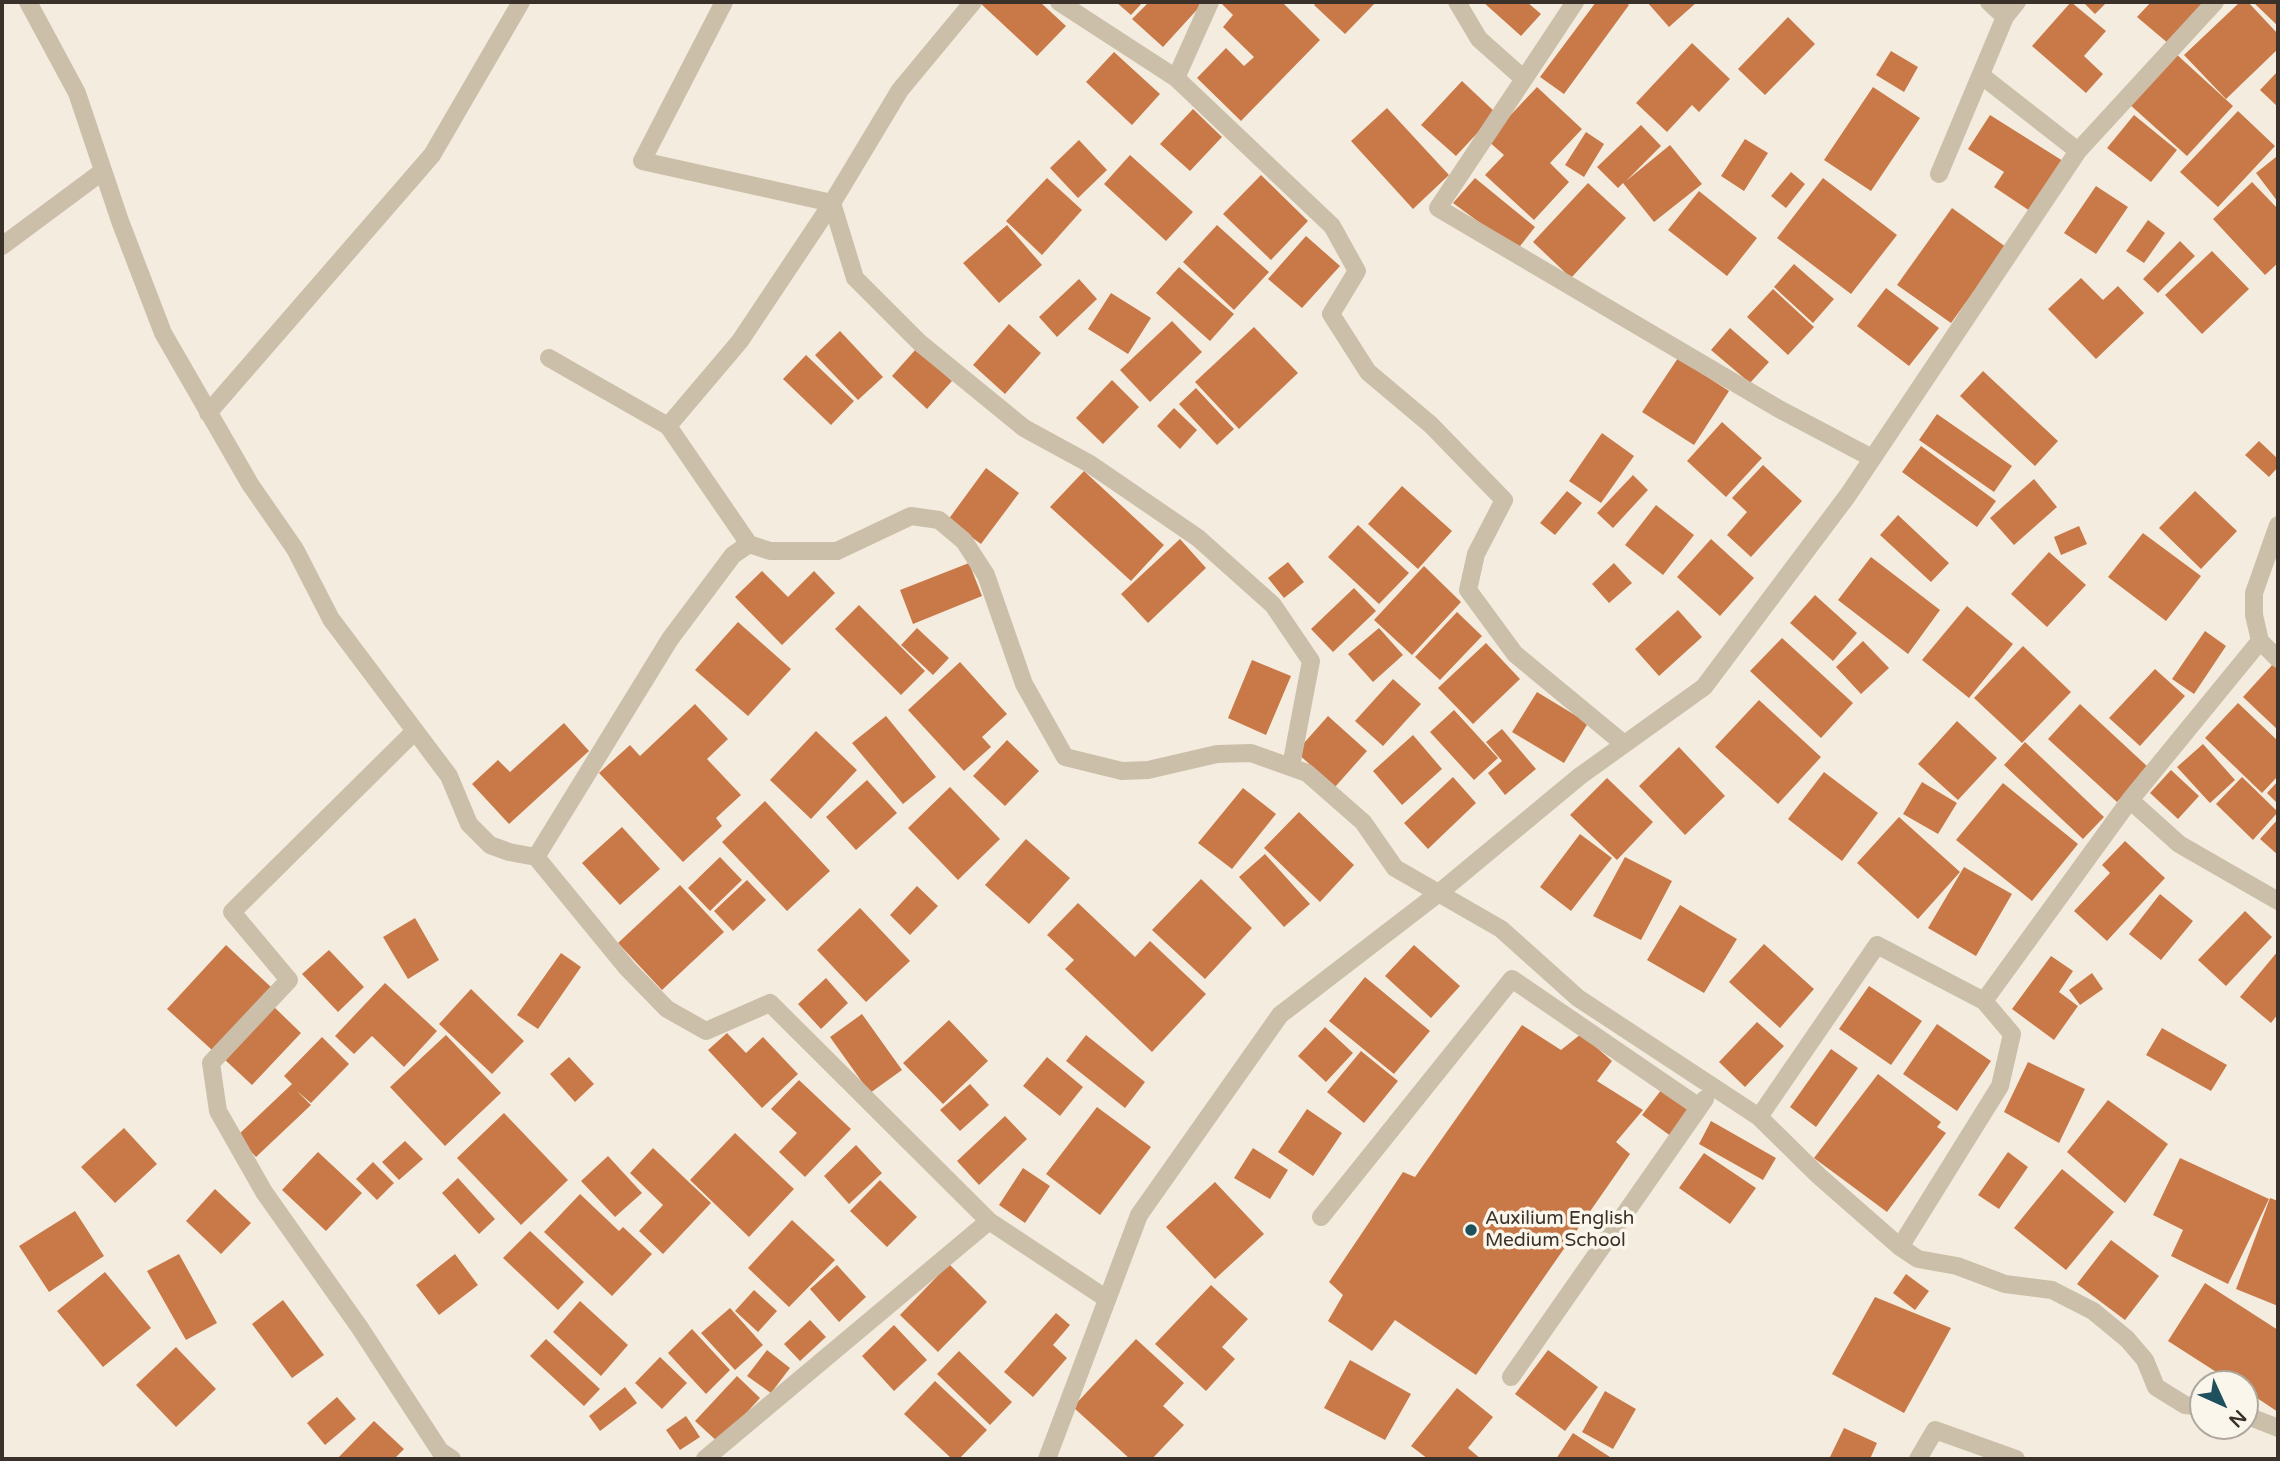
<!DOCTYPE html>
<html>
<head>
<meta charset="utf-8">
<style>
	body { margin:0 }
	#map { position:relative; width:2280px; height:1461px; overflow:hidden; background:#f4eddf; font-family:"Varela Round",sans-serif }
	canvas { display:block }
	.frame { position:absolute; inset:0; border:4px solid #3a312a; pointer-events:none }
	.north { position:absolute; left:2189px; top:1370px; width:70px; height:70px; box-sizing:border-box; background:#fbf6ec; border:2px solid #aea79e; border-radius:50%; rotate:135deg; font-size:19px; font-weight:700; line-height:28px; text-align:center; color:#3a312a }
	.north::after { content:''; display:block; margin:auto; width:24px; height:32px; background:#1e505d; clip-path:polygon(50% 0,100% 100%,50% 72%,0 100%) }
</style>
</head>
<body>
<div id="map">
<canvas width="2280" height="1461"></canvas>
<div class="frame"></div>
<div class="north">N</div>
</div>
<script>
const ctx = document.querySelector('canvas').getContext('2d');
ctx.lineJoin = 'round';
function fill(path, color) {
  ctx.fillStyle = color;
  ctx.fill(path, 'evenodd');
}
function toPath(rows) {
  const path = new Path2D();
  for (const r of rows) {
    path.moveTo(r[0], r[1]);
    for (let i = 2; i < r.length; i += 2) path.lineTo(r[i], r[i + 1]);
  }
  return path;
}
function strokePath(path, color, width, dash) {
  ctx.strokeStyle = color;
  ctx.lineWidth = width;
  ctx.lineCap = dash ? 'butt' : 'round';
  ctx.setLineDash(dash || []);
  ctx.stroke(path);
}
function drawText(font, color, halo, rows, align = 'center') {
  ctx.font = font + ' "Varela Round",sans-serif';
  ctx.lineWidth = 7;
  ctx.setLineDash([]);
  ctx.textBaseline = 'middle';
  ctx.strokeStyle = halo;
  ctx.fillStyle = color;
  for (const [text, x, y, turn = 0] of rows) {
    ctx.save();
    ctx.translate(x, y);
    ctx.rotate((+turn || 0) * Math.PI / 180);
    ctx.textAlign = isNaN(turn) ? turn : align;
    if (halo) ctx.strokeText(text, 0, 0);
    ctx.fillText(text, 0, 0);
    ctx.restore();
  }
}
fill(toPath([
	[979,2,1040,2,1066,26,1037,56],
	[1116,2,1143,2,1131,15],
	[1149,2,1204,2,1163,47,1132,19],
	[1220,2,1282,2,1320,40,1241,121,1197,78,1226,48,1244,66,1254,57,1223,27,1233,15],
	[1317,2,1376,2,1345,34,1314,5],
	[1483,2,1527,2,1541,14,1521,36],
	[1596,2,1625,2,1629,5,1564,94,1540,77],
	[1647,2,1697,2,1669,27],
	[2071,2,2106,31,2084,56,2103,74,2086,93,2032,46],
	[2083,2,2107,2,2095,14],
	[2151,2,2199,2,2203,5,2169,44,2137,17],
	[2240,2,2248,2,2278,34,2278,49,2226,99,2184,55],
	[2253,2,2278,2,2278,26],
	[1788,17,1815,44,1765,95,1738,69],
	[1692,43,1730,79,1699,112,1692,105,1667,132,1636,103],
	[1891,51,1918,67,1904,92,1876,75],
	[1114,52,1160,94,1132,125,1086,82],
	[2174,52,2233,106,2187,156,2128,103],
	[2278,71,2278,107,2260,90],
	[1462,81,1496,113,1456,156,1421,125],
	[1537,87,1582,129,1550,163,1569,182,1534,220,1485,175,1504,155,1487,140],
	[1873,87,1920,118,1871,191,1824,160],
	[1387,108,1449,175,1413,209,1351,141],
	[1193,109,1222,137,1190,171,1160,144],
	[2238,111,2275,146,2218,207,2180,172],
	[1990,115,2063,161,2030,211,1994,187,2004,172,1968,149],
	[2134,115,2177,150,2151,182,2107,148],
	[1641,125,1661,146,1626,181,1670,145,1702,184,1654,222,1623,183,1618,188,1597,167],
	[1586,132,1604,144,1584,177,1565,165],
	[1745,139,1768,153,1744,191,1721,176],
	[1079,140,1107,170,1078,198,1050,168],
	[1130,155,1193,212,1166,241,1104,184],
	[2276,157,2278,160,2278,202,2256,173],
	[1791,172,1805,184,1786,208,1771,196],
	[1261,175,1308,221,1271,260,1223,214],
	[1047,178,1082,210,1042,255,1006,221],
	[1475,178,1535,227,1517,250,1453,203],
	[1823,178,1897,235,1851,294,1777,238],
	[2252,182,2278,209,2278,263,2265,275,2213,219],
	[1588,183,1626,218,1571,278,1533,242],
	[2096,186,2128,207,2096,254,2064,233],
	[1699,191,1757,238,1727,276,1668,230],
	[1952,208,2006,247,1951,323,1897,285],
	[2148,220,2165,233,2144,263,2126,251],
	[1007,225,1042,265,999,303,963,263],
	[1217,225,1269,272,1234,310,1183,262],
	[1306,236,1340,266,1302,308,1268,279],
	[2180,241,2195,256,2158,293,2143,279],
	[2212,251,2249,289,2202,334,2165,295],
	[1794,264,1834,299,1813,323,1774,287],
	[1179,267,1234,314,1210,341,1156,293],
	[2081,278,2103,300,2118,286,2144,313,2096,359,2048,309],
	[1079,279,1097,299,1057,337,1039,317],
	[1886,288,1939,328,1909,366,1857,326],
	[1773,289,1814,327,1788,355,1747,317],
	[1111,293,1151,318,1128,354,1088,329],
	[1172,321,1202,352,1150,402,1120,370],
	[1009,324,1041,353,1005,394,973,365],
	[1254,327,1298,373,1239,429,1195,382],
	[1730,328,1769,362,1750,383,1711,350],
	[840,331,883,377,858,400,815,355],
	[916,349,952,381,927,409,892,376],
	[806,355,854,401,831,425,783,379],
	[1678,358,1729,391,1694,445,1642,412],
	[1983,371,2058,441,2035,466,1960,396],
	[1112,380,1139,407,1103,444,1076,418],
	[1196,388,1234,429,1217,445,1179,404],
	[1174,408,1197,430,1180,449,1157,426],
	[1937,414,2012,466,1994,492,1919,440],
	[1722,422,1762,458,1726,497,1687,461],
	[1602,433,1634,456,1601,503,1569,481],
	[2259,441,2278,459,2278,467,2269,477,2245,455],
	[1921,446,1996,501,1977,527,1902,472],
	[1763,465,1802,501,1751,557,1727,535,1747,512,1732,498],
	[986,468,1019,493,981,544,948,520],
	[1084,471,1164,545,1131,581,1050,507],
	[1633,475,1648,490,1613,528,1597,513],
	[2034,479,2057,507,2014,545,1990,518],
	[1402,486,1452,531,1418,569,1368,524],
	[1567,491,1582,503,1555,535,1540,523],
	[2195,491,2237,531,2201,569,2159,528],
	[1656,505,1694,535,1663,575,1625,545],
	[1898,515,1949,563,1931,582,1880,535],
	[1358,525,1409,573,1379,604,1328,557],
	[2079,526,2087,544,2061,555,2054,537],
	[2143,533,2201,576,2166,621,2108,577],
	[1180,539,1206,568,1148,623,1121,594],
	[1711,539,1754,578,1720,616,1677,577],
	[2049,552,2086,585,2047,627,2011,594],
	[1871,557,1940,610,1908,654,1838,600],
	[1288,562,1304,582,1284,598,1268,578],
	[969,563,982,596,913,624,900,590],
	[1614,563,1632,583,1609,603,1592,584],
	[1424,566,1461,602,1412,655,1374,620],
	[762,571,788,597,814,571,835,593,782,645,735,597],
	[1354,588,1376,611,1333,652,1311,629],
	[1815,595,1857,633,1833,661,1790,623],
	[859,605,925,671,901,695,835,629],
	[1967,606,2013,644,1969,698,1922,660],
	[1678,610,1702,637,1659,676,1635,649],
	[1457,612,1482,636,1440,680,1415,657],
	[738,622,791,669,748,716,695,670],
	[917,628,949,658,933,675,901,645],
	[1379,628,1403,655,1373,682,1348,654],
	[2205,631,2226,646,2194,694,2172,679],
	[1782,638,1853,703,1821,738,1750,671],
	[1863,641,1889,668,1861,694,1836,667],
	[1486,643,1520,679,1473,724,1438,688],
	[2023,646,2071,692,2022,743,1974,698],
	[1252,660,1291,676,1266,735,1228,718],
	[960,662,1007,714,982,737,991,747,964,771,908,710],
	[2274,663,2278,666,2278,730,2243,697],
	[2155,669,2185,696,2140,746,2109,718],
	[1393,679,1421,704,1383,746,1355,721],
	[1537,692,1588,723,1564,763,1512,732],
	[1759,700,1821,757,1778,804,1715,747],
	[2238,703,2278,741,2278,776,2262,793,2205,738],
	[695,704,728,739,707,759,741,795,716,818,722,826,683,862,599,773,630,745,640,756],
	[2080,704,2149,768,2117,802,2048,739],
	[1454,710,1498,758,1474,780,1430,732],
	[886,716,936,777,903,804,852,743],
	[1328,716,1367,751,1335,787,1296,752],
	[1957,721,1997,758,1958,800,1918,764],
	[564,723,589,751,509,824,472,784,498,760,510,772],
	[1502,729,1536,769,1505,795,1488,773,1502,761,1486,742],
	[816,731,857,770,811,819,770,780],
	[1413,735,1442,769,1402,805,1373,771],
	[1007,740,1039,771,1005,806,973,776],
	[2025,742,2104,817,2083,839,2004,765],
	[2203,744,2235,780,2210,803,2177,767],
	[1679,747,1725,796,1685,835,1639,786],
	[2171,770,2199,796,2178,819,2150,793],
	[1824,772,1878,813,1842,861,1788,819],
	[1453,777,1476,803,1428,849,1404,823],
	[2242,777,2278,812,2253,840,2216,804],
	[1607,778,1653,822,1617,860,1570,815],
	[867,780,897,813,856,850,826,817],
	[2278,781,2278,804,2267,793],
	[1922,782,1957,803,1938,834,1903,814],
	[2003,783,2078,844,2032,901,1956,840],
	[950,787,1000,839,958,880,908,828],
	[1243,788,1276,814,1232,869,1198,843],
	[765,801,830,871,787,911,722,842],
	[1299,812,1354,865,1320,902,1264,848],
	[1899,817,1960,872,1918,919,1857,863],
	[2278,819,2278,855,2260,839],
	[622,827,660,869,620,905,582,863],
	[1580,834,1612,858,1571,911,1540,887],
	[1026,839,1070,878,1029,924,985,885],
	[2125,841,2165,878,2107,941,2074,911,2110,873,2102,865],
	[1265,854,1310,904,1284,927,1239,877],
	[720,857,742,880,710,911,688,888],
	[1625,857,1672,881,1641,940,1593,916],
	[1964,867,2012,894,1976,956,1928,928],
	[1201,879,1252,928,1205,979,1152,930],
	[747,880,766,900,733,931,714,911],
	[680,885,724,932,662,990,618,943],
	[917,886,938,906,910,935,890,915],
	[2160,894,2193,921,2161,960,2129,934],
	[1078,903,1135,957,1150,941,1206,994,1152,1052,1065,969,1074,960,1047,935],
	[1680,905,1737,939,1704,993,1647,960],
	[860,908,910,961,866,1002,817,950],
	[2245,911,2272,937,2226,986,2198,960],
	[415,918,439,960,408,979,383,937],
	[1764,944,1814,989,1780,1028,1729,982],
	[226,945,271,987,212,1050,167,1009],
	[1414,945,1460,986,1431,1018,1385,976],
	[329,950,364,987,338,1012,302,974],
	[2278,951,2278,1014,2271,1023,2240,997],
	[561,953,581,967,538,1029,517,1015],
	[2051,956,2073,971,2059,992,2078,1006,2054,1040,2012,1009],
	[2092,973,2103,989,2080,1005,2069,990],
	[1365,977,1430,1031,1394,1074,1329,1021],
	[826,978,848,1003,821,1029,798,1004],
	[385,983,437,1031,404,1067,372,1036,354,1054,335,1036],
	[1869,986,1922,1021,1891,1065,1839,1029],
	[471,989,524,1041,492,1074,439,1024],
	[272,1005,301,1033,252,1085,223,1058],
	[862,1014,902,1070,870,1093,830,1037],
	[949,1020,988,1061,943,1104,903,1063],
	[1757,1022,1784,1046,1745,1087,1719,1062],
	[1937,1024,1991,1061,1957,1111,1903,1074],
	[1522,1025,1561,1050,1581,1034,1612,1061,1597,1081,1643,1110,1616,1142,1630,1154,1476,1375,1395,1320,1372,1351,1328,1321,1343,1295,1329,1282,1403,1172,1415,1177],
	[1325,1027,1353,1053,1326,1082,1298,1056],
	[2162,1028,2227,1065,2211,1091,2146,1055],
	[727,1033,746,1053,763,1037,798,1074,762,1108,708,1050],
	[446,1035,501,1093,445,1146,390,1087],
	[1086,1035,1145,1082,1125,1108,1066,1061],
	[322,1037,349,1064,311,1103,297,1091,311,1105,256,1157,237,1136,292,1084,284,1076],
	[1831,1049,1858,1068,1816,1127,1790,1107],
	[1361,1051,1398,1081,1364,1123,1327,1092],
	[569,1057,594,1084,575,1102,550,1074],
	[1047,1057,1083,1087,1060,1116,1023,1086],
	[2028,1062,2085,1089,2059,1143,2004,1112],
	[1878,1074,1941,1122,1937,1127,1946,1133,1887,1212,1814,1158],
	[799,1080,851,1129,805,1177,779,1152,797,1133,771,1109],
	[970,1084,989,1105,960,1131,940,1110],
	[1662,1089,1692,1112,1672,1137,1642,1115],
	[2108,1100,2168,1144,2125,1203,2067,1152],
	[1097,1107,1151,1147,1100,1215,1046,1174],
	[1307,1109,1342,1133,1313,1176,1278,1152],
	[504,1113,568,1180,521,1225,457,1158],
	[1005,1116,1027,1139,979,1185,957,1161],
	[1711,1121,1776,1158,1763,1180,1699,1144],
	[124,1128,157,1164,115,1203,81,1167],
	[735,1133,794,1189,749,1237,690,1180],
	[405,1141,423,1159,399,1180,382,1162],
	[856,1145,882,1173,849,1204,824,1176],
	[653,1148,711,1203,663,1254,639,1231,663,1205,630,1173],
	[1253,1148,1288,1170,1270,1199,1234,1178],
	[318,1152,362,1193,326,1231,282,1190],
	[2008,1152,2028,1167,1999,1209,1978,1195],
	[1704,1153,1756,1188,1730,1224,1679,1188],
	[608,1156,642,1193,615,1217,581,1181],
	[2180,1158,2269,1199,2228,1284,2171,1256,2183,1230,2153,1215],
	[373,1162,394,1183,377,1200,356,1179],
	[1023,1168,1050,1186,1025,1223,999,1205],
	[2062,1169,2114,1212,2066,1270,2014,1228],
	[458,1178,495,1219,479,1234,442,1193],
	[880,1180,917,1217,887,1247,850,1211],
	[1215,1182,1264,1234,1215,1279,1166,1227],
	[215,1189,251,1223,221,1254,186,1221],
	[580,1194,619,1231,623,1227,652,1254,612,1296,544,1232],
	[2270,1198,2278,1201,2278,1306,2236,1289],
	[75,1211,104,1256,49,1292,19,1246],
	[792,1220,835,1260,789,1307,748,1268],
	[530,1231,584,1282,558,1310,503,1258],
	[2111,1240,2159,1276,2125,1320,2077,1284],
	[179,1254,217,1323,186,1340,147,1271],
	[455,1254,478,1285,439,1315,416,1285],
	[949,1264,987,1302,938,1352,900,1315],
	[837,1265,866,1297,839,1322,810,1289],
	[105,1272,151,1328,103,1367,57,1311],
	[1906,1274,1929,1291,1915,1310,1893,1293],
	[2205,1283,2278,1330,2278,1412,2245,1390,2245,1384,2235,1384,2168,1341],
	[1211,1285,1248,1319,1222,1347,1235,1359,1206,1391,1155,1344],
	[754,1290,777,1311,758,1332,735,1311],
	[1875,1297,1951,1328,1904,1413,1832,1374],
	[283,1300,324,1355,292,1378,252,1324],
	[580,1301,628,1345,601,1376,553,1332],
	[730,1308,763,1345,735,1370,701,1333],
	[1056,1313,1070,1325,1053,1345,1067,1358,1033,1397,1004,1372],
	[810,1320,826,1337,800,1361,784,1344],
	[894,1325,927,1360,894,1391,862,1356],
	[692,1329,730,1370,706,1394,668,1353],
	[546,1339,600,1389,584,1406,530,1356],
	[1136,1339,1184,1383,1163,1406,1184,1425,1152,1459,1130,1459,1073,1407],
	[176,1347,216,1389,176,1427,136,1385],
	[767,1350,790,1368,771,1393,747,1376],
	[1548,1350,1598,1387,1565,1431,1515,1394],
	[959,1351,1012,1402,990,1425,937,1374],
	[660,1357,687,1383,662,1409,635,1383],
	[1350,1360,1411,1394,1385,1440,1324,1408],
	[737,1376,760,1398,719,1443,695,1421],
	[935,1381,987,1430,959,1459,952,1459,904,1414],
	[625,1387,637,1403,600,1431,589,1416],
	[1457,1388,1493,1417,1468,1448,1481,1459,1428,1459,1411,1446],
	[1605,1391,1636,1409,1613,1449,1582,1432],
	[337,1397,356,1419,325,1445,307,1423],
	[686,1416,700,1437,680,1450,666,1430],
	[374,1421,404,1449,394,1459,337,1459],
	[1844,1428,1877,1443,1870,1459,1829,1459],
	[1573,1433,1613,1459,1556,1459]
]), '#c97948');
strokePath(toPath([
	[28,2,77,93,120,221,163,333,250,484,295,549,331,619,449,776,469,824,490,845,509,852,536,857,670,639,733,555,749,544,770,551,837,551,911,516,939,520,964,541,986,575,1024,684,1065,757,1122,771,1148,770,1217,754,1251,753,1307,773,1363,822,1395,868,1501,929,1578,998,1759,1117,1819,1176,1900,1247,1918,1259,1957,1266,2005,1284,2052,1290,2093,1311,2127,1339,2145,1360,2156,1387,2185,1405,2203,1407],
	[973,2,900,90,832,203,855,278,920,343,1024,428,1090,464,1198,538,1273,605,1311,661,1291,766],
	[1059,2,1176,78,1210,2],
	[1457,2,1479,39,1524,79,1438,208,1779,409,1872,458],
	[1989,2,2005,17],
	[1982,76,2078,151],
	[1176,78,1332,226,1357,271,1331,314,1368,372,1431,425,1504,500,1476,554,1468,590,1515,654,1624,744],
	[1524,79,1575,2],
	[1939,174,2005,17,2017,2],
	[2,246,103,171],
	[549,358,668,426,749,544],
	[208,413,432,155,521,2],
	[668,426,740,341,832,203,642,161,724,2],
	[2260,641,2278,659],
	[415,731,232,912,289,980,211,1063,218,1111,264,1192,360,1328,440,1451,452,1459],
	[2130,800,2179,844,2278,901],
	[536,857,627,968,667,1009,706,1031,770,1003,989,1221,1107,1299],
	[1984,1001,2130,800,2260,641,2254,615,2254,593,2278,525],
	[1759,1117,1877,945,1984,1001,2012,1034,2000,1086,1900,1247],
	[1321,1217,1512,979,1699,1107],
	[1511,1377,1705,1099],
	[2245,1415,2278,1428],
	[705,1459,989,1221],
	[1047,1459,1139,1215,1280,1015,1440,892,1580,776,1704,687,1848,495,2078,151,2215,2],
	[1918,1459,1935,1430,2016,1459]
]), '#ccbfaa', 18);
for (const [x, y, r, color] of [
	[1471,1230,7,"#1e505d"]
]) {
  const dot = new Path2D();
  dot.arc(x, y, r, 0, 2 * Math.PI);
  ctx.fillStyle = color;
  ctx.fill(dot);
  strokePath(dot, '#fbf6ec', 2.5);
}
drawText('19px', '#3a312a', '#fbf6ec', [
	["Auxilium English",1485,1219],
	["Medium School",1485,1241]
], 'left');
</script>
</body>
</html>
